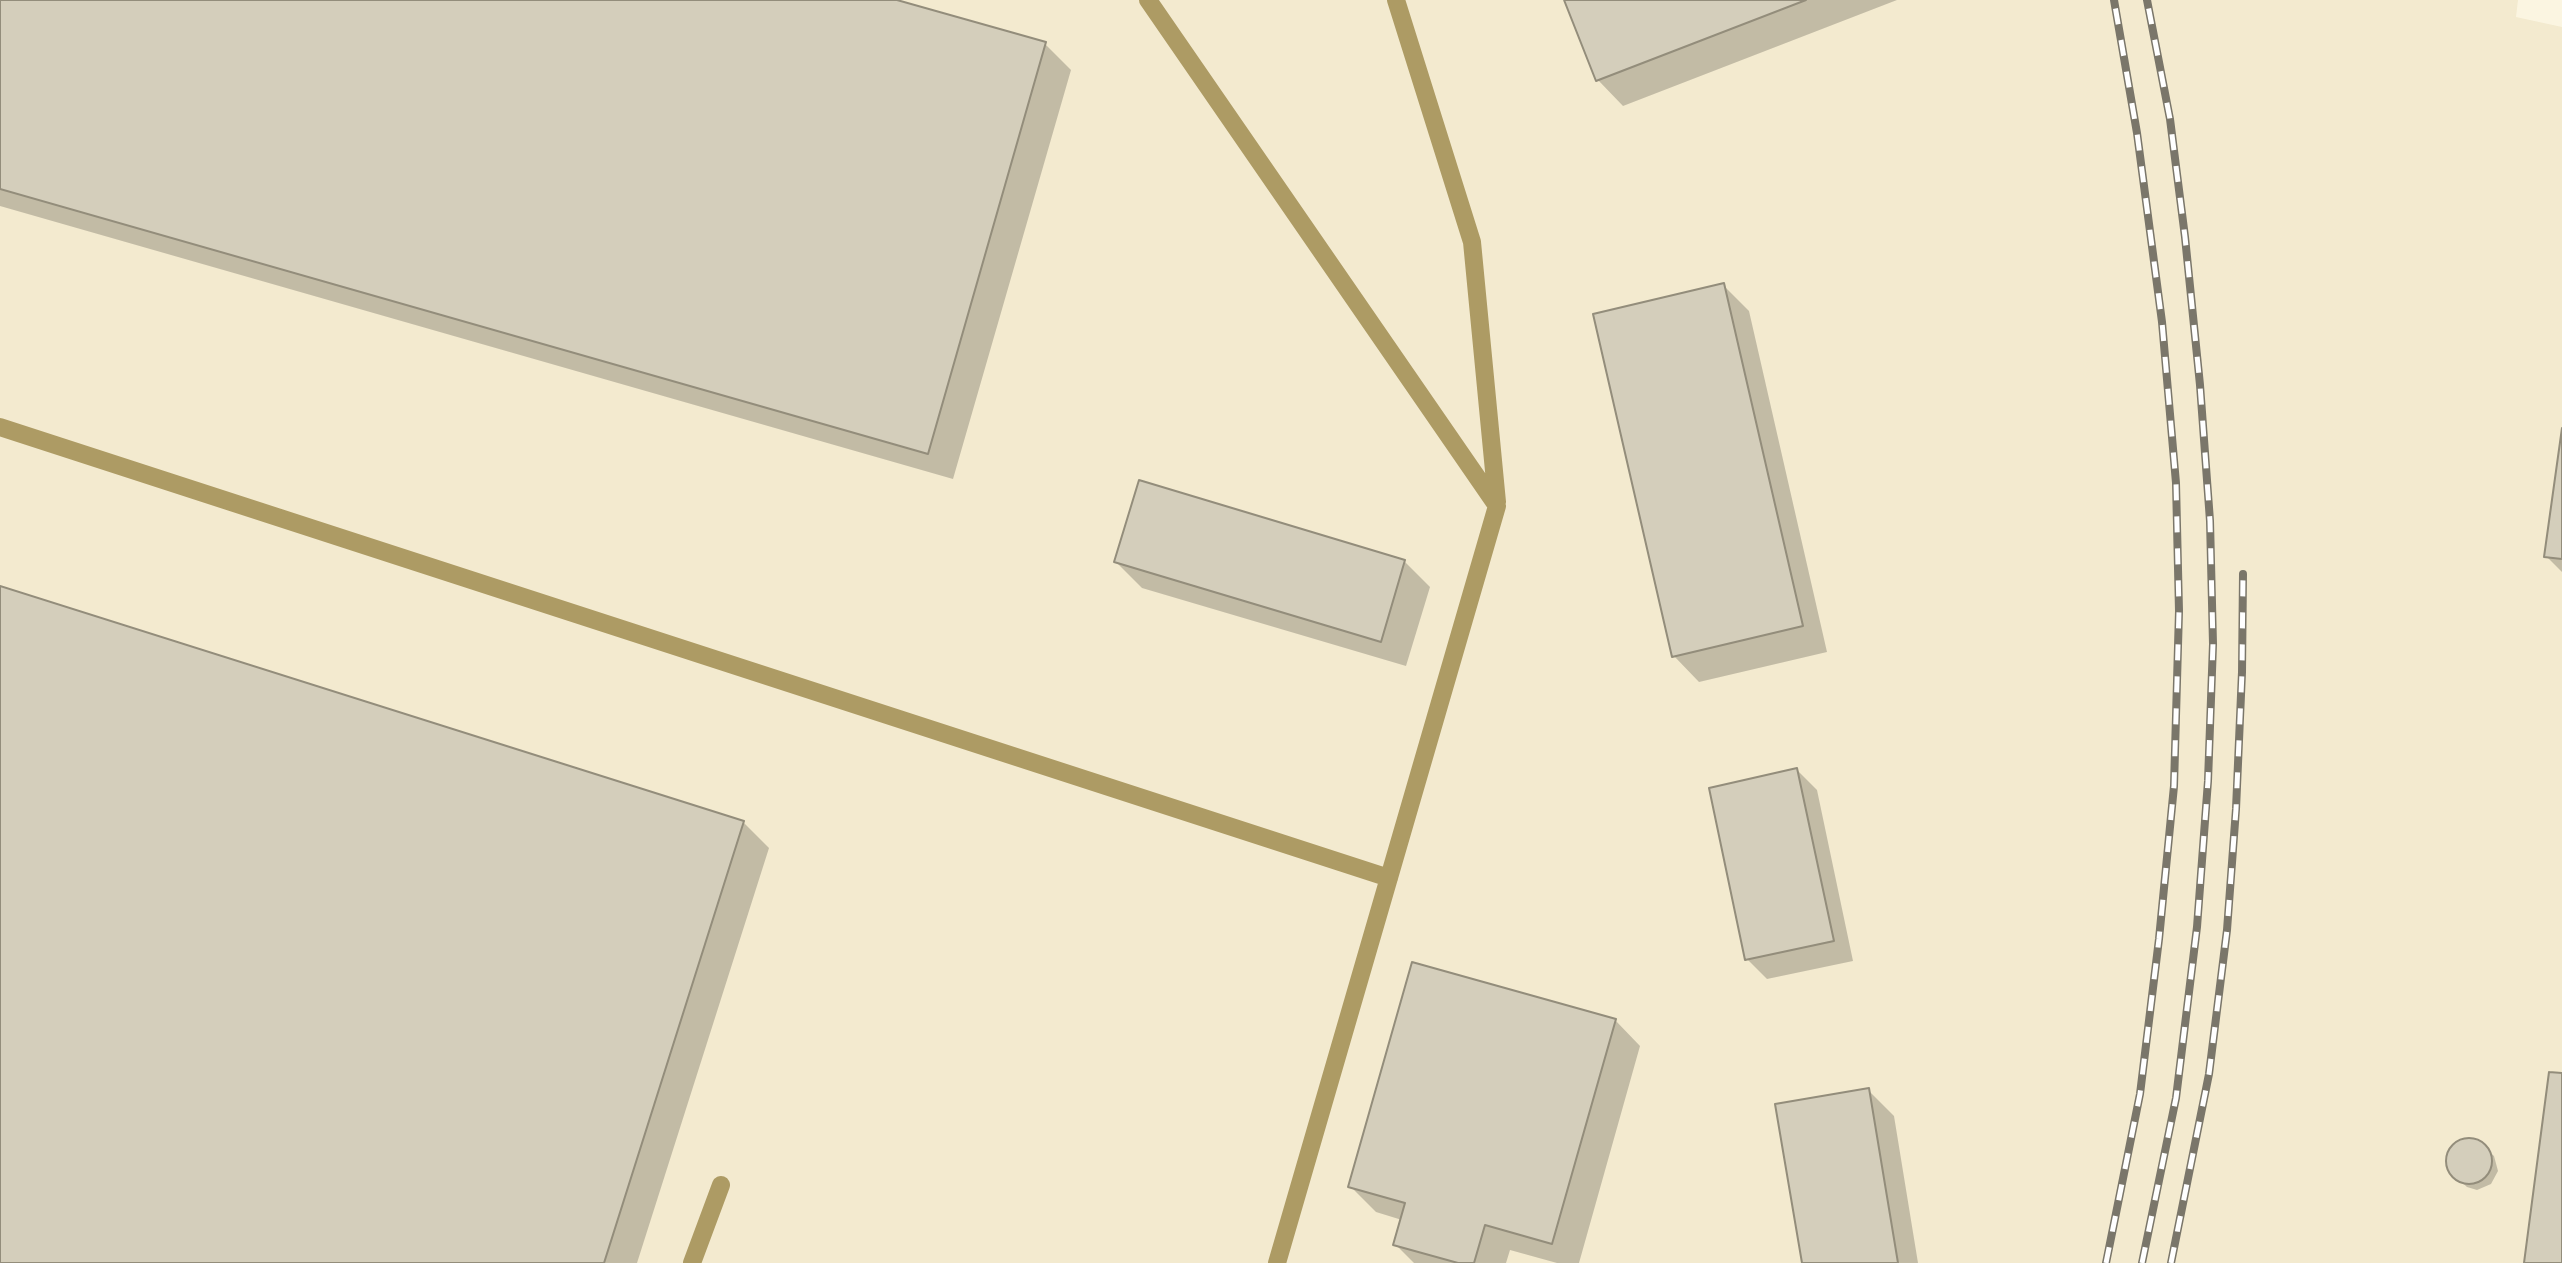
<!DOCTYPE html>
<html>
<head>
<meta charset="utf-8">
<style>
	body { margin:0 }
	canvas { display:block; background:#fbf5e1 }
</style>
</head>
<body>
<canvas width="2562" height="1263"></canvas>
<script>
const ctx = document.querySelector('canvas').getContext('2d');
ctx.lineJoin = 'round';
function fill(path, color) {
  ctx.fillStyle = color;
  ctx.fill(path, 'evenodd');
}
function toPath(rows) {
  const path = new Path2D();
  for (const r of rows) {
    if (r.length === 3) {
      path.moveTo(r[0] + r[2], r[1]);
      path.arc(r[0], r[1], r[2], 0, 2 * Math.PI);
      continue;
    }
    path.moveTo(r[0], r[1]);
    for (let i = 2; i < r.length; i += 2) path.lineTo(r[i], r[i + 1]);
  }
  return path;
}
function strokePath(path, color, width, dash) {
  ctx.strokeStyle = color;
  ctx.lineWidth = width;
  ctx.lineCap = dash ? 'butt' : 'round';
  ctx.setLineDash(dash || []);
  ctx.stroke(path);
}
fill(toPath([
	[0,0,2518,0,2516,17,2562,27,2562,1263,0,1263]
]), '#f3eacf');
fill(toPath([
	[0,0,891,0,1045,44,1071,70,953,479,0,206],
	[1566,0,1897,0,1623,106,1598,80],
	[1723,285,1749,311,1827,652,1699,682,1674,656],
	[2562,441,2562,572,2546,556],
	[1404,561,1430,587,1406,666,1142,588,1116,562],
	[0,588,743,822,769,848,637,1263,0,1263],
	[1797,770,1817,790,1853,961,1767,979,1747,959],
	[1615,1020,1640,1046,1579,1263,1557,1263,1510,1250,1506,1263,1414,1263,1395,1244,1402,1220,1376,1212,1350,1186],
	[1868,1090,1894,1116,1918,1263,1804,1263],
	[2469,1139,2479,1142,2494,1156,2498,1171,2491,1184,2477,1190,2467,1187,2452,1173,2448,1158,2455,1145]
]), '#0003');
const building = toPath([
	[0,0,897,0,1046,42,928,454,0,189,0,0],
	[1564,0,1806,0,1596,81,1564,0],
	[1724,283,1803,626,1672,657,1593,314,1724,283],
	[2562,428,2562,559,2544,557,2562,428],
	[1139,480,1405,560,1381,642,1114,562,1139,480],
	[0,586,744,821,604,1263,0,1263,0,586],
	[1797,768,1834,941,1745,960,1709,788,1797,768],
	[1412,962,1616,1019,1552,1244,1485,1225,1474,1263,1458,1263,1393,1245,1405,1203,1348,1187,1412,962],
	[2549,1072,2562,1073,2562,1263,2524,1263,2549,1072],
	[1869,1088,1898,1263,1802,1263,1775,1104,1869,1088],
	[2469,1161,23]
]);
fill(building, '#d4cebb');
strokePath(building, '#938d7b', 2);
strokePath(toPath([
	[1148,0,1497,506,1277,1263],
	[1396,0,1472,242,1497,502],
	[0,427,1389,878],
	[692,1263,721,1185]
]), '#ad9b64', 18);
const rail = toPath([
	[2106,1263,2140,1094,2159,939,2174,786,2179,611,2176,483,2162,322,2137,133,2114,0],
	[2142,1263,2176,1098,2197,927,2208,781,2213,644,2210,521,2200,385,2185,237,2170,119,2147,0],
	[2171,1263,2209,1074,2227,930,2236,809,2242,672,2243,574]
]);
strokePath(rail, '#7a766a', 8);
strokePath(rail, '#fff', 5, [16]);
</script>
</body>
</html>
